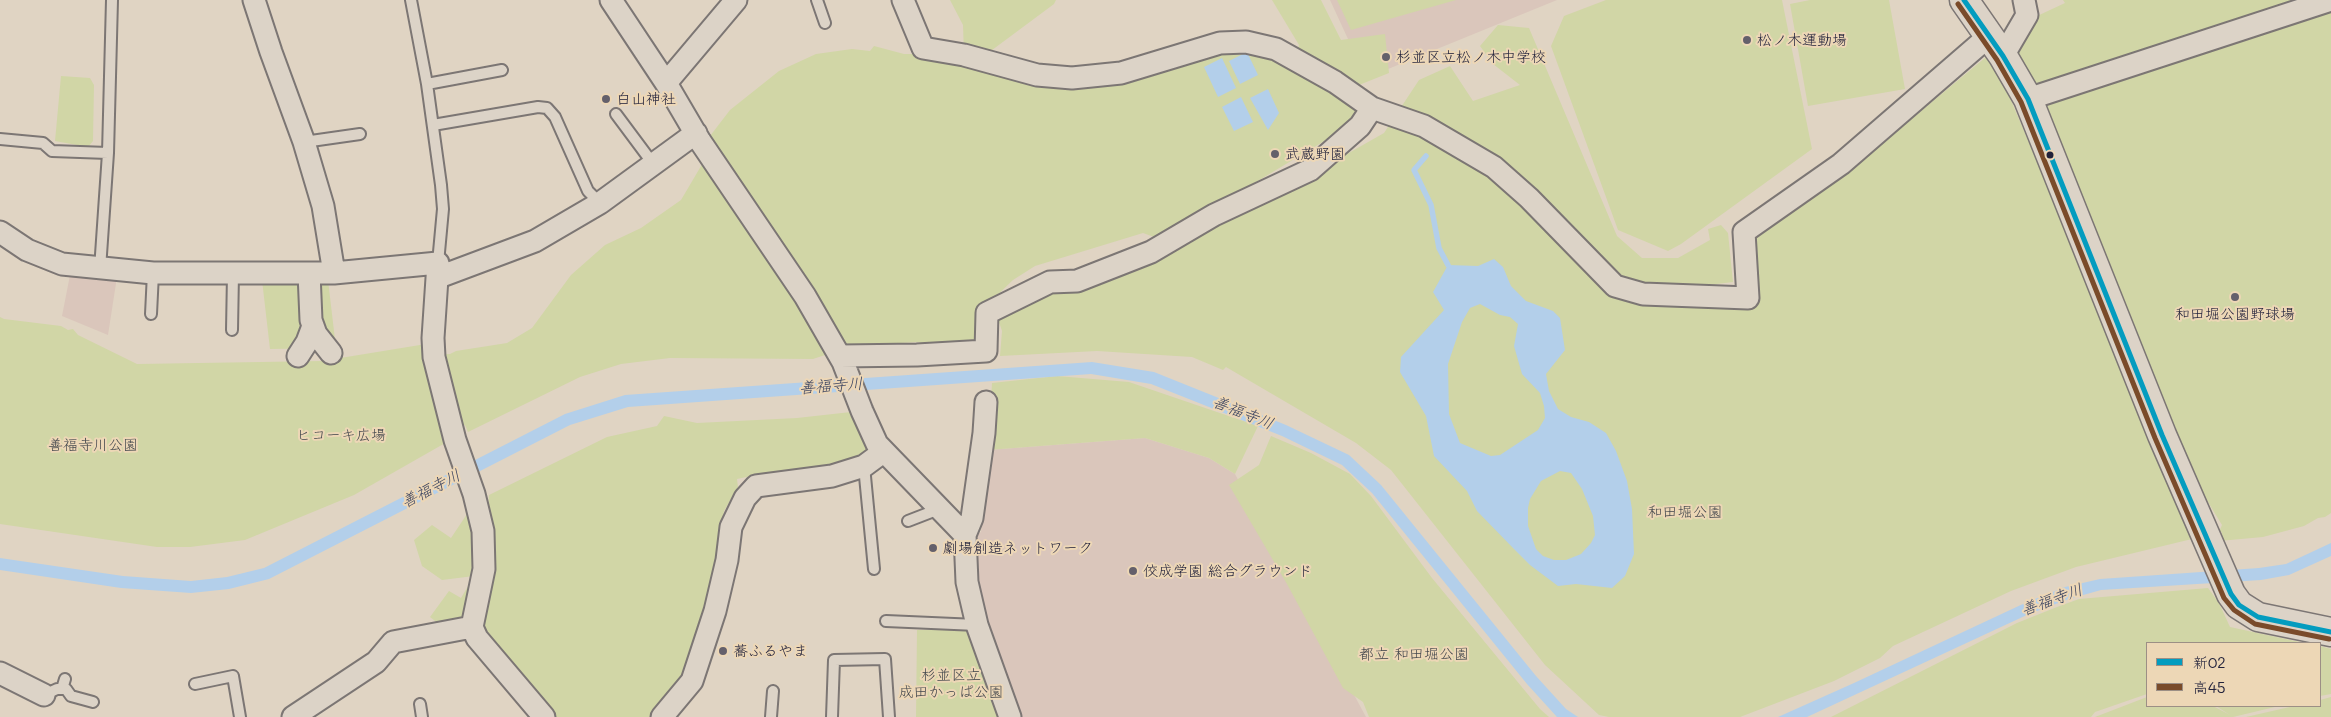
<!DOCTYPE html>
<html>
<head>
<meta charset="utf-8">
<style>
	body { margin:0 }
	#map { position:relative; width:2331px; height:717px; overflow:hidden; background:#e0d4c3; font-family:Mali,"Klee One",sans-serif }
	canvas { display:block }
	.legend { position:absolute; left:2146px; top:642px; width:175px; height:65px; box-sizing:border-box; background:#edd7b6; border:1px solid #9c8f85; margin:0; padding:6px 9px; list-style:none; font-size:15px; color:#22223b }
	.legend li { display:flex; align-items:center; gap:10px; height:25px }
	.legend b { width:25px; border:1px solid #9c8f85 }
</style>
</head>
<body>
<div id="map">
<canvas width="2331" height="717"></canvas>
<ul class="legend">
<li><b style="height:6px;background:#039cbf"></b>新02</li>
<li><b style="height:6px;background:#7a4b2a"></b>高45</li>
</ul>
</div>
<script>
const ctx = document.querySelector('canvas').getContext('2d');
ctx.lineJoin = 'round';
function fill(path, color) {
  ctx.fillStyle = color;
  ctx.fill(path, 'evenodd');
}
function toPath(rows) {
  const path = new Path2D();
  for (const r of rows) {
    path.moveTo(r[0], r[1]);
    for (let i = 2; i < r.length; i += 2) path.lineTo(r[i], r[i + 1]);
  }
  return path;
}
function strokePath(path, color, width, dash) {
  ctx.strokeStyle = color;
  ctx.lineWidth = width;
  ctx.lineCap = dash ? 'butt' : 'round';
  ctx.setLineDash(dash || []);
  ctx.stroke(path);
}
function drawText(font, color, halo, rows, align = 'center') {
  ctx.font = font + ' Mali,"Klee One",sans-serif';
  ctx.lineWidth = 4;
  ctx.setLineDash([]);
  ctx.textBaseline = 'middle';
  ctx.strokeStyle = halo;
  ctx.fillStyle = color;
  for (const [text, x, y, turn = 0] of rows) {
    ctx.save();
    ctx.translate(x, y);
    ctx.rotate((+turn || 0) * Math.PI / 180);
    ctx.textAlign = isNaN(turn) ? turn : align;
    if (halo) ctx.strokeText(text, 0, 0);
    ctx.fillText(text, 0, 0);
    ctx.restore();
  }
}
fill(toPath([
	[1330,0,1557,0,1366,78],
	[70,275,117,277,108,335,62,316],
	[1145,438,1209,458,1235,474,1366,717,1021,717,982,607,975,536,981,532,988,450]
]), '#dac6bb');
fill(toPath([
	[950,0,1056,0,1054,4,980,59,964,55,963,25],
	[1272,0,1321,0,1341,40,1385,34,1389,73,1334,95,1359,111,1341,131,1251,185,1255,190,1310,175,1384,133,1419,80,1450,66,1473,101,1520,85,1493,64,1480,46,1498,25,1529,28,1617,236,1642,258,1678,258,1710,240,1708,229,1721,225,1728,233,1733,282,1709,285,1714,307,1755,306,1752,234,1856,165,1986,57,1993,58,2195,533,2192,539,2076,567,2011,591,1893,646,1880,658,1834,681,1740,717,1609,717,1599,715,1545,665,1391,470,1356,443,1226,367,1223,370,1192,357,1097,351,1000,356,1002,331,998,319,1050,289,1187,240,1154,237,1143,233,1035,266,1013,280,981,311,980,339,957,341,955,344,928,348,919,342,848,346,844,340,839,342,710,136,730,110,779,71,816,54,852,49,870,51,874,46,904,54,933,54,1040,83,1225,48,1262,49,1292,66,1299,45],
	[1337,0,1456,0,1351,30],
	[1606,0,1782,0,1812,149,1681,244,1668,251,1618,230,1551,46,1564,16],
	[1810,0,1889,0,1905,89,1808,106,1790,4],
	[2063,0,2331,0,2331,513,2325,517,2318,518,2304,526,2263,537,2219,541,2222,532,2219,532,2222,525,2197,484,2190,478,2035,87,2014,48,2035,17,2065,3],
	[61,76,90,78,94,85,93,141,88,147,55,141],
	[704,161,831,353,813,359,670,358,621,364,580,377,468,432,465,425,446,435,447,442,354,495,245,540,190,547,157,547,0,524,0,317,4,319,61,326,68,330,73,329,78,335,137,364,322,361,426,344,430,355,450,354,456,351,507,343,532,328,571,275,605,245,641,228,681,200],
	[262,280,328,280,336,348,270,349],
	[1057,376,1129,382,1258,426,1235,474,1209,458,1145,438,988,450,992,383],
	[851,412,869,456,829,469,759,479,756,475,737,479,738,487,724,511,718,561,703,619,681,676,651,717,554,717,479,631,485,506,488,505,489,495,607,437,657,426,664,416,697,423,797,418],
	[1271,436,1311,453,1350,474,1371,496,1432,578,1540,709,1549,717,1369,717,1363,702,1343,688,1287,584,1229,485,1259,465],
	[469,511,479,532,472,615,444,628,430,617,449,591,461,598,474,576,442,580,422,566,414,540,432,525,451,538],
	[2208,588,2219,603,2230,627,2304,643,2147,643,2147,694,2095,712,2091,717,1831,717,2017,623,2057,607,2079,599],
	[969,629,998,717,916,717,917,630],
	[2320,646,2331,649,2331,694,2320,696],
	[2147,697,2147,706,2213,706,2230,715,2216,706,2279,706,2233,717,2095,717],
	[2331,697,2331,717,2246,717,2294,706,2320,706,2320,700]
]), '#d1d6a6');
fill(toPath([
	[1247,52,1258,75,1240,84,1229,61],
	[1222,58,1236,88,1218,97,1204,67],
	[1268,89,1279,113,1268,130,1250,98],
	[1241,97,1253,122,1234,131,1222,107],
	[1494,259,1503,267,1511,286,1526,301,1553,311,1560,318,1565,350,1546,374,1549,391,1558,409,1571,417,1589,422,1606,433,1616,451,1627,481,1632,509,1634,554,1625,576,1612,588,1576,584,1558,586,1530,565,1513,548,1477,511,1467,491,1434,456,1426,416,1400,372,1401,357,1444,310,1433,292,1448,265,1478,266],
	[1480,304,1500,315,1510,317,1518,324,1514,346,1522,374,1540,393,1544,406,1545,418,1538,430,1500,455,1491,456,1460,443,1449,414,1448,364,1462,322,1470,308],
	[1560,471,1571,473,1582,489,1593,516,1595,535,1591,543,1581,554,1566,560,1554,560,1543,556,1536,549,1528,526,1528,508,1530,499,1541,481],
	[1092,362,1154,372,1286,425,1349,455,1381,485,1536,676,1566,709,1578,717,1557,717,1527,684,1372,493,1342,465,1282,436,1151,384,1091,374,628,407,570,425,269,579,229,589,191,593,121,588,0,570,0,558,123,576,191,581,227,577,264,568,565,414,625,395],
	[2331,543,2331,556,2289,575,2261,580,2101,590,2069,599,2029,614,1807,717,1778,717,1854,683,2025,603,2065,587,2100,579,2259,568,2286,564]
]), '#b3cfea');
strokePath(toPath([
	[1426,156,1414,170,1431,205,1439,248,1448,265]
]), '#b3cfea', 5.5);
const lane = toPath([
	[411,0,427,84,441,185,443,209,438,263],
	[817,0,825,23],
	[427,84,502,70],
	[616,114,654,165],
	[433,125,538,107,547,108,555,117,588,191,600,203],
	[0,139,43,143,52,151,108,153],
	[304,142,360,134],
	[100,269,108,153,112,0],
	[151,314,153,273],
	[232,330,233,274],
	[864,466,874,569],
	[908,521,939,509],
	[886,621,977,625],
	[195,684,233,676,240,717],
	[62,689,65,679],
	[44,695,57,689,66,689,71,696,93,702],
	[420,704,422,717],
	[771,717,773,691],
	[832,717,834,660,885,659,889,717]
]);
const street = toPath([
	[254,0,271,52,304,142,323,206,334,273],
	[611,0,666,83,700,141,805,296,843,362,862,411,877,444,965,535,967,582,977,625,1010,717],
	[903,0,923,48,964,55,1037,75,1072,78,1121,73,1220,43,1246,42,1276,49,1335,82,1372,108,1424,126,1494,167,1529,198,1615,286,1643,294,1748,298,1744,232,1841,164,1989,36],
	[2003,56,2027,15,2024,0],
	[666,83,736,0],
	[2028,99,2331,0],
	[0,232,27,250,62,264,153,273,334,273,438,263,433,338,434,357,455,440,474,494,483,531,484,569,472,627,477,638,544,717],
	[309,273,311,320,316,334,331,353],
	[439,277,535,241,600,203,696,133],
	[298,356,307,342,313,326],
	[840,356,917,355,986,351,987,313,1050,282,1077,281,1151,252,1214,215,1310,170,1360,126,1372,108],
	[965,535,972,518,984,433,986,402],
	[0,673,44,695],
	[293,717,376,662,393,642,472,627],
	[662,717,692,681,715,611,727,560,731,527,745,498,756,486,832,476,864,466,883,452]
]);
const secondary = toPath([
	[1964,0,2003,56,2028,99,2162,435,2231,594,2239,605,2258,617,2331,632]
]);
strokePath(lane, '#7c7674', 14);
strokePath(street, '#7c7674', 25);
strokePath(secondary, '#7c7674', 31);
strokePath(lane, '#dcd3c7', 10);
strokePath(street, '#dcd3c7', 21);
strokePath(secondary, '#dcd3c7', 28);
strokePath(toPath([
	[1964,0,2003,56,2028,99,2162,435,2231,594,2239,605,2258,617,2331,632]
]), '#039cbf', 5);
strokePath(toPath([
	[1958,4,1997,60,2021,102,2155,438,2224,598,2234,610,2255,624,2329,639]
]), '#7a4b2a', 5);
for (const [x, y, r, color] of [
	[1747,40,5,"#64606b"],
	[1386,57,5,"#64606b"],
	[606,99,5,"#64606b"],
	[1275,154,5,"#64606b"],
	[2050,155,4.5,"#22223b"],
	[2235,297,5,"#64606b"],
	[933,548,5,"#64606b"],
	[1133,571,5,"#64606b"],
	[723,651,5,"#64606b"]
]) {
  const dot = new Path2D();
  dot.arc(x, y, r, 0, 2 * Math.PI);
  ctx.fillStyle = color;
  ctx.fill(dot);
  strokePath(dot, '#edd7b6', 2);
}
drawText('15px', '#22223b', '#edd7b6', [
	["松ノ木運動場",1757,40],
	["杉並区立松ノ木中学校",1396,57],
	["白山神社",616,99],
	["武蔵野園",1285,154],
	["和田堀公園野球場",2235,314,"center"],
	["劇場創造ネットワーク",943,548],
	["佼成学園 総合グラウンド",1143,571],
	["蕎ふるやま",733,651]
], 'left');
drawText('15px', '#42464c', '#edd7b6', [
	["ヒコーキ広場",341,435],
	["善福寺川公園",93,445],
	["和田堀公園",1685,512],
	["都立 和田堀公園",1414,654],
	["杉並区立",951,675],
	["成田かっぱ公園",951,692]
]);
drawText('italic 16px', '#3b4461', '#edd7b6', [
	["善福寺川",831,386,-4],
	["善福寺川",1243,413,22],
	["善福寺川",431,489,-27],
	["善福寺川",2052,600,-20]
]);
</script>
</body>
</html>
